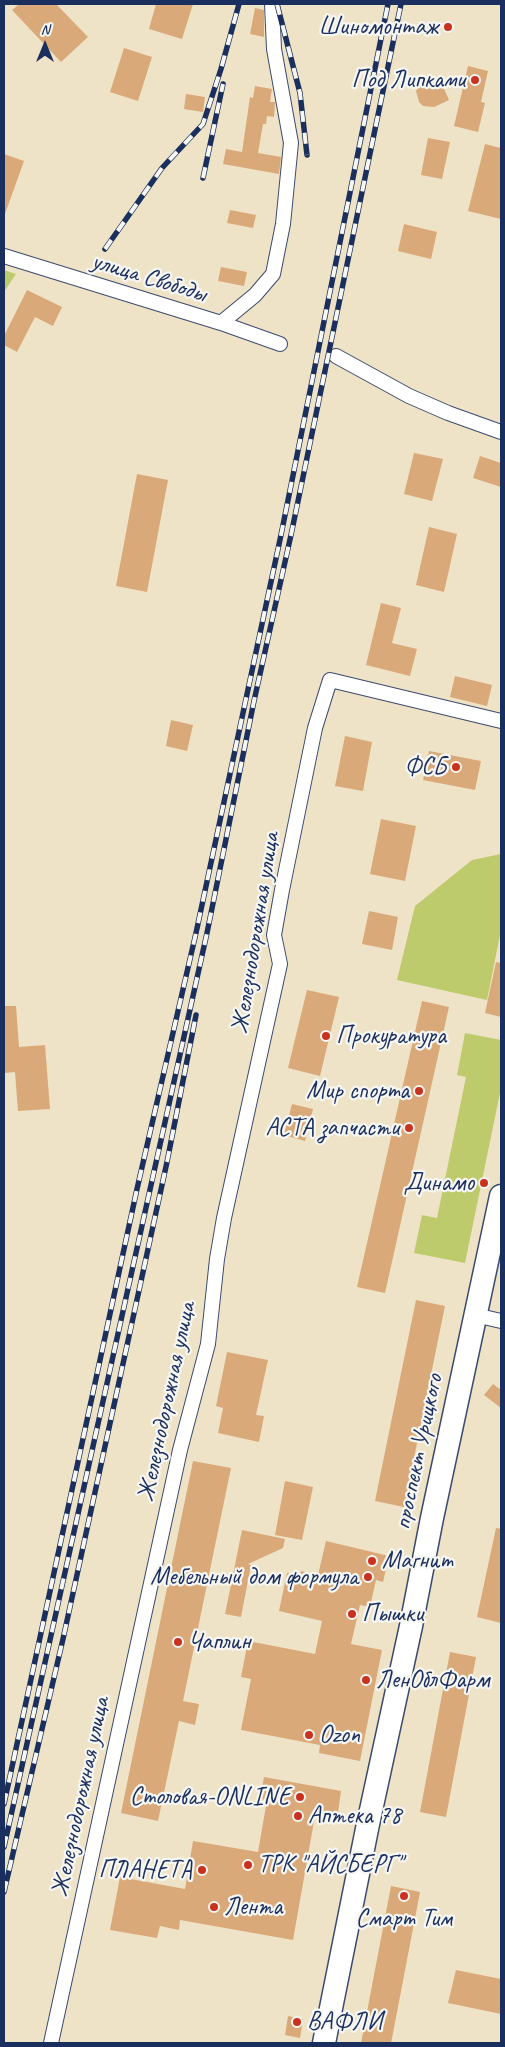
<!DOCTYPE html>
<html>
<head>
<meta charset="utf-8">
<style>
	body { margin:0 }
	#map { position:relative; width:505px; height:2047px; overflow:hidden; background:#eee3c7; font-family:Caveat,sans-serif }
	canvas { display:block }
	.frame { position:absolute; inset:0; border:5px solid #1b2f5e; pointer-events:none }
	.north { position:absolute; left:20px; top:20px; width:50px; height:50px; -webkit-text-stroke:4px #f6f6f2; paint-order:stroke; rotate:0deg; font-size:14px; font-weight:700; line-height:20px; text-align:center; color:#1b2f5e }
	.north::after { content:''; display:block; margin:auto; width:18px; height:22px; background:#1b2f5e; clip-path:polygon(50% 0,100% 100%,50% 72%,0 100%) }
</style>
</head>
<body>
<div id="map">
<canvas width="505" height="2047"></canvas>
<div class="frame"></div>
<div class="north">N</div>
</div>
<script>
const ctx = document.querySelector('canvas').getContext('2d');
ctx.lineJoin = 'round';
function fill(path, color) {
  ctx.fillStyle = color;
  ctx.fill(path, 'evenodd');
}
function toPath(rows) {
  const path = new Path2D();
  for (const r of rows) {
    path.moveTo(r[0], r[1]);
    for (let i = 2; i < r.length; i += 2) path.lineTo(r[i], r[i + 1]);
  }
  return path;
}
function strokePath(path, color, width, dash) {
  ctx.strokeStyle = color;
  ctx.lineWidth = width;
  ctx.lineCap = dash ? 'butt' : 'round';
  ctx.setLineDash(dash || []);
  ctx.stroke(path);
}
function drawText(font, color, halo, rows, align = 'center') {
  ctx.font = font + ' Caveat,sans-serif';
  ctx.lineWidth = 4.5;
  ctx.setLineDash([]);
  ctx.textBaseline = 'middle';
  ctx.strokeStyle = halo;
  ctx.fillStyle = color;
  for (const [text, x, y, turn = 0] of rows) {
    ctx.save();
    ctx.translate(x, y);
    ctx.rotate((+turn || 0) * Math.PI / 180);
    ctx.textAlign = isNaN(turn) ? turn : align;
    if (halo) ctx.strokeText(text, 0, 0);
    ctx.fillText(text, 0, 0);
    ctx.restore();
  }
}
fill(toPath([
	[4,270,16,274,4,292],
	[501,854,501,930,487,1000,397,980,415,906,472,860],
	[465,1033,501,1040,501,1088,465,1263,414,1253,422,1215,437,1218,466,1077,457,1075]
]), '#becb6c');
fill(toPath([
	[19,4,56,4,88,37,61,62,12,10],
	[156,4,193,4,182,39,149,29],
	[255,8,264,10,264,37,250,34],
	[124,48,152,57,138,101,110,92],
	[468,66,488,71,481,102,485,103,478,132,454,126],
	[427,79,438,81,442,84,449,100,434,107,423,106,419,102,416,91,422,82],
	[255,86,272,89,270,102,275,102,274,117,267,116,266,124,263,124,258,153,281,157,279,174,223,164,226,149,242,152,250,97,253,98],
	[186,94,205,97,203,112,184,109],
	[428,138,450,142,442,179,421,175],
	[485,144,501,148,501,219,468,211],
	[4,154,24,161,5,214,4,214],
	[230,210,256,215,253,228,227,223],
	[404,224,437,232,431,259,398,251],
	[221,267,247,272,244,286,218,281],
	[27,290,62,307,53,326,35,317,17,352,4,345,4,336],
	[414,453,443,459,432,501,404,494],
	[480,456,501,463,501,487,473,478],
	[137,474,168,480,147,592,116,586],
	[429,527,457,534,444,592,416,585],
	[381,603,401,608,392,643,417,649,410,676,366,665],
	[455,676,492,685,487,706,450,697],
	[171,720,193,725,187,751,166,746],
	[345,736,372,742,363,791,335,786],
	[429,751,481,761,475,790,423,780],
	[381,819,416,826,405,881,370,874],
	[369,911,398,917,392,950,362,944],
	[496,962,501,963,501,1017,485,1013],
	[307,990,339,997,320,1076,288,1068],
	[422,1001,449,1007,385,1293,357,1287],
	[4,1006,16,1006,19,1047,45,1045,50,1109,18,1111,15,1072,4,1073],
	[292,1104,313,1109,305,1141,284,1135],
	[416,1300,445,1306,404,1507,375,1501],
	[227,1352,268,1360,256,1415,264,1416,259,1442,218,1433,223,1408,216,1406],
	[493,1384,501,1390,501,1408,484,1395],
	[193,1461,231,1468,183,1701,199,1704,195,1725,179,1721,158,1821,121,1813],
	[285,1481,313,1487,302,1540,275,1535],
	[496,1528,501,1529,501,1623,477,1617],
	[242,1530,285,1539,283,1548,248,1564,251,1565,241,1617,225,1614],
	[326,1541,389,1556,383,1582,376,1580,370,1607,360,1605,351,1644,382,1650,360,1761,319,1753,320,1745,241,1730,251,1679,241,1677,248,1641,315,1654,322,1621,279,1611,287,1573,300,1576,301,1571,318,1575],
	[450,1652,476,1657,446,1817,420,1812],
	[264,1777,341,1791,338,1813,316,1810,293,1940,180,1920,179,1930,160,1926,157,1938,110,1930,120,1877,185,1889,193,1841,258,1852,267,1800,260,1799],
	[391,1886,420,1892,393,2033,391,2043,361,2043],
	[456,1970,501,1979,501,2014,448,2003],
	[288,2016,303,2019,300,2038,285,2035]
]), '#daa979');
const street = toPath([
	[4,256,221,323,280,344],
	[221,323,255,295,273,274,283,224,291,143,274,49,272,4],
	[336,356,409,396,448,413,501,432],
	[475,1315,501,1321],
	[51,2043,180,1450,208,1344,217,1259,224,1218,280,964,274,935,282,890,315,728,330,680,501,721]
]);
const primary = toPath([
	[324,2043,368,1824,411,1626,432,1518,501,1196]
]);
strokePath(street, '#3b4a6e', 16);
strokePath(primary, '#3b4a6e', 25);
strokePath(street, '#fff', 14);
strokePath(primary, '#fff', 22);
const rail = toPath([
	[277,4,300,93,307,155],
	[203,178,223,84],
	[105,249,162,168,203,124,221,69,239,4],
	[4,1804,137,1189,196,933,281,535,388,4],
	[4,1847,207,933,254,701,291,535,401,4],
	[4,1892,63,1639,167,1162,196,1015]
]);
strokePath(rail, '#1b2f5e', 5.5);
strokePath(rail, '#f6f6f2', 4, [11]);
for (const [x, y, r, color] of [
	[448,27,5,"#c8321e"],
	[475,80,5,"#c8321e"],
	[456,767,5,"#c8321e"],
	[326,1036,5,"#c8321e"],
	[419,1091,5,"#c8321e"],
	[409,1128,5,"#c8321e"],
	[484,1183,5,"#c8321e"],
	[372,1561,5,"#c8321e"],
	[368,1577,5,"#c8321e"],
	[352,1614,5,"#c8321e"],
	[178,1642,5,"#c8321e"],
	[366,1680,5,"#c8321e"],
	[309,1735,5,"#c8321e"],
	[300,1797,5,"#c8321e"],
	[298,1816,5,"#c8321e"],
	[248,1865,5,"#c8321e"],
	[202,1870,5,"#c8321e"],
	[404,1896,5,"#c8321e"],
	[214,1907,5,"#c8321e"],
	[297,2022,5,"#c8321e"]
]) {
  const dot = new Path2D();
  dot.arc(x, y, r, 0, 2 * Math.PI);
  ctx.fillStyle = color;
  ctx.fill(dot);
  strokePath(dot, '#f6f6f2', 2);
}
drawText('25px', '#1b2f5e', '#f6f6f2', [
	["Шиномонтаж",438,27,"right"],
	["Под Липками",465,80,"right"],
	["ФСБ",446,767,"right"],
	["Прокуратура",336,1036],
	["Мир спорта",409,1091,"right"],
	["АСТА запчасти",399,1128,"right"],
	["Динамо",474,1183,"right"],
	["Магнит",382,1561],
	["Мебельный дом формула",358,1577,"right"],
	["Пышки",362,1614],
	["Чаплин",188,1642],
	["ЛенОблФарм",376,1680],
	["Ozon",319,1735],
	["Столовая-ONLINE",290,1797,"right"],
	["Аптека 78",308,1816],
	["ТРК \"АЙСБЕРГ\"",258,1865],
	["ПЛАНЕТА",192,1870,"right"],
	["Лента",224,1907],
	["Смарт Тим",404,1919,"center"],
	["ВАФЛИ",307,2022]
], 'left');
drawText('25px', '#1b2f5e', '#f6f6f2', [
	["улица Свободы",149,278,17],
	["Железнодорожная улица",256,933,-81],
	["Железнодорожная улица",167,1402,-78],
	["проспект Урицкого",419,1452,-78],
	["Железнодорожная улица",81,1797,-78]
]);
</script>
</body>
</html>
